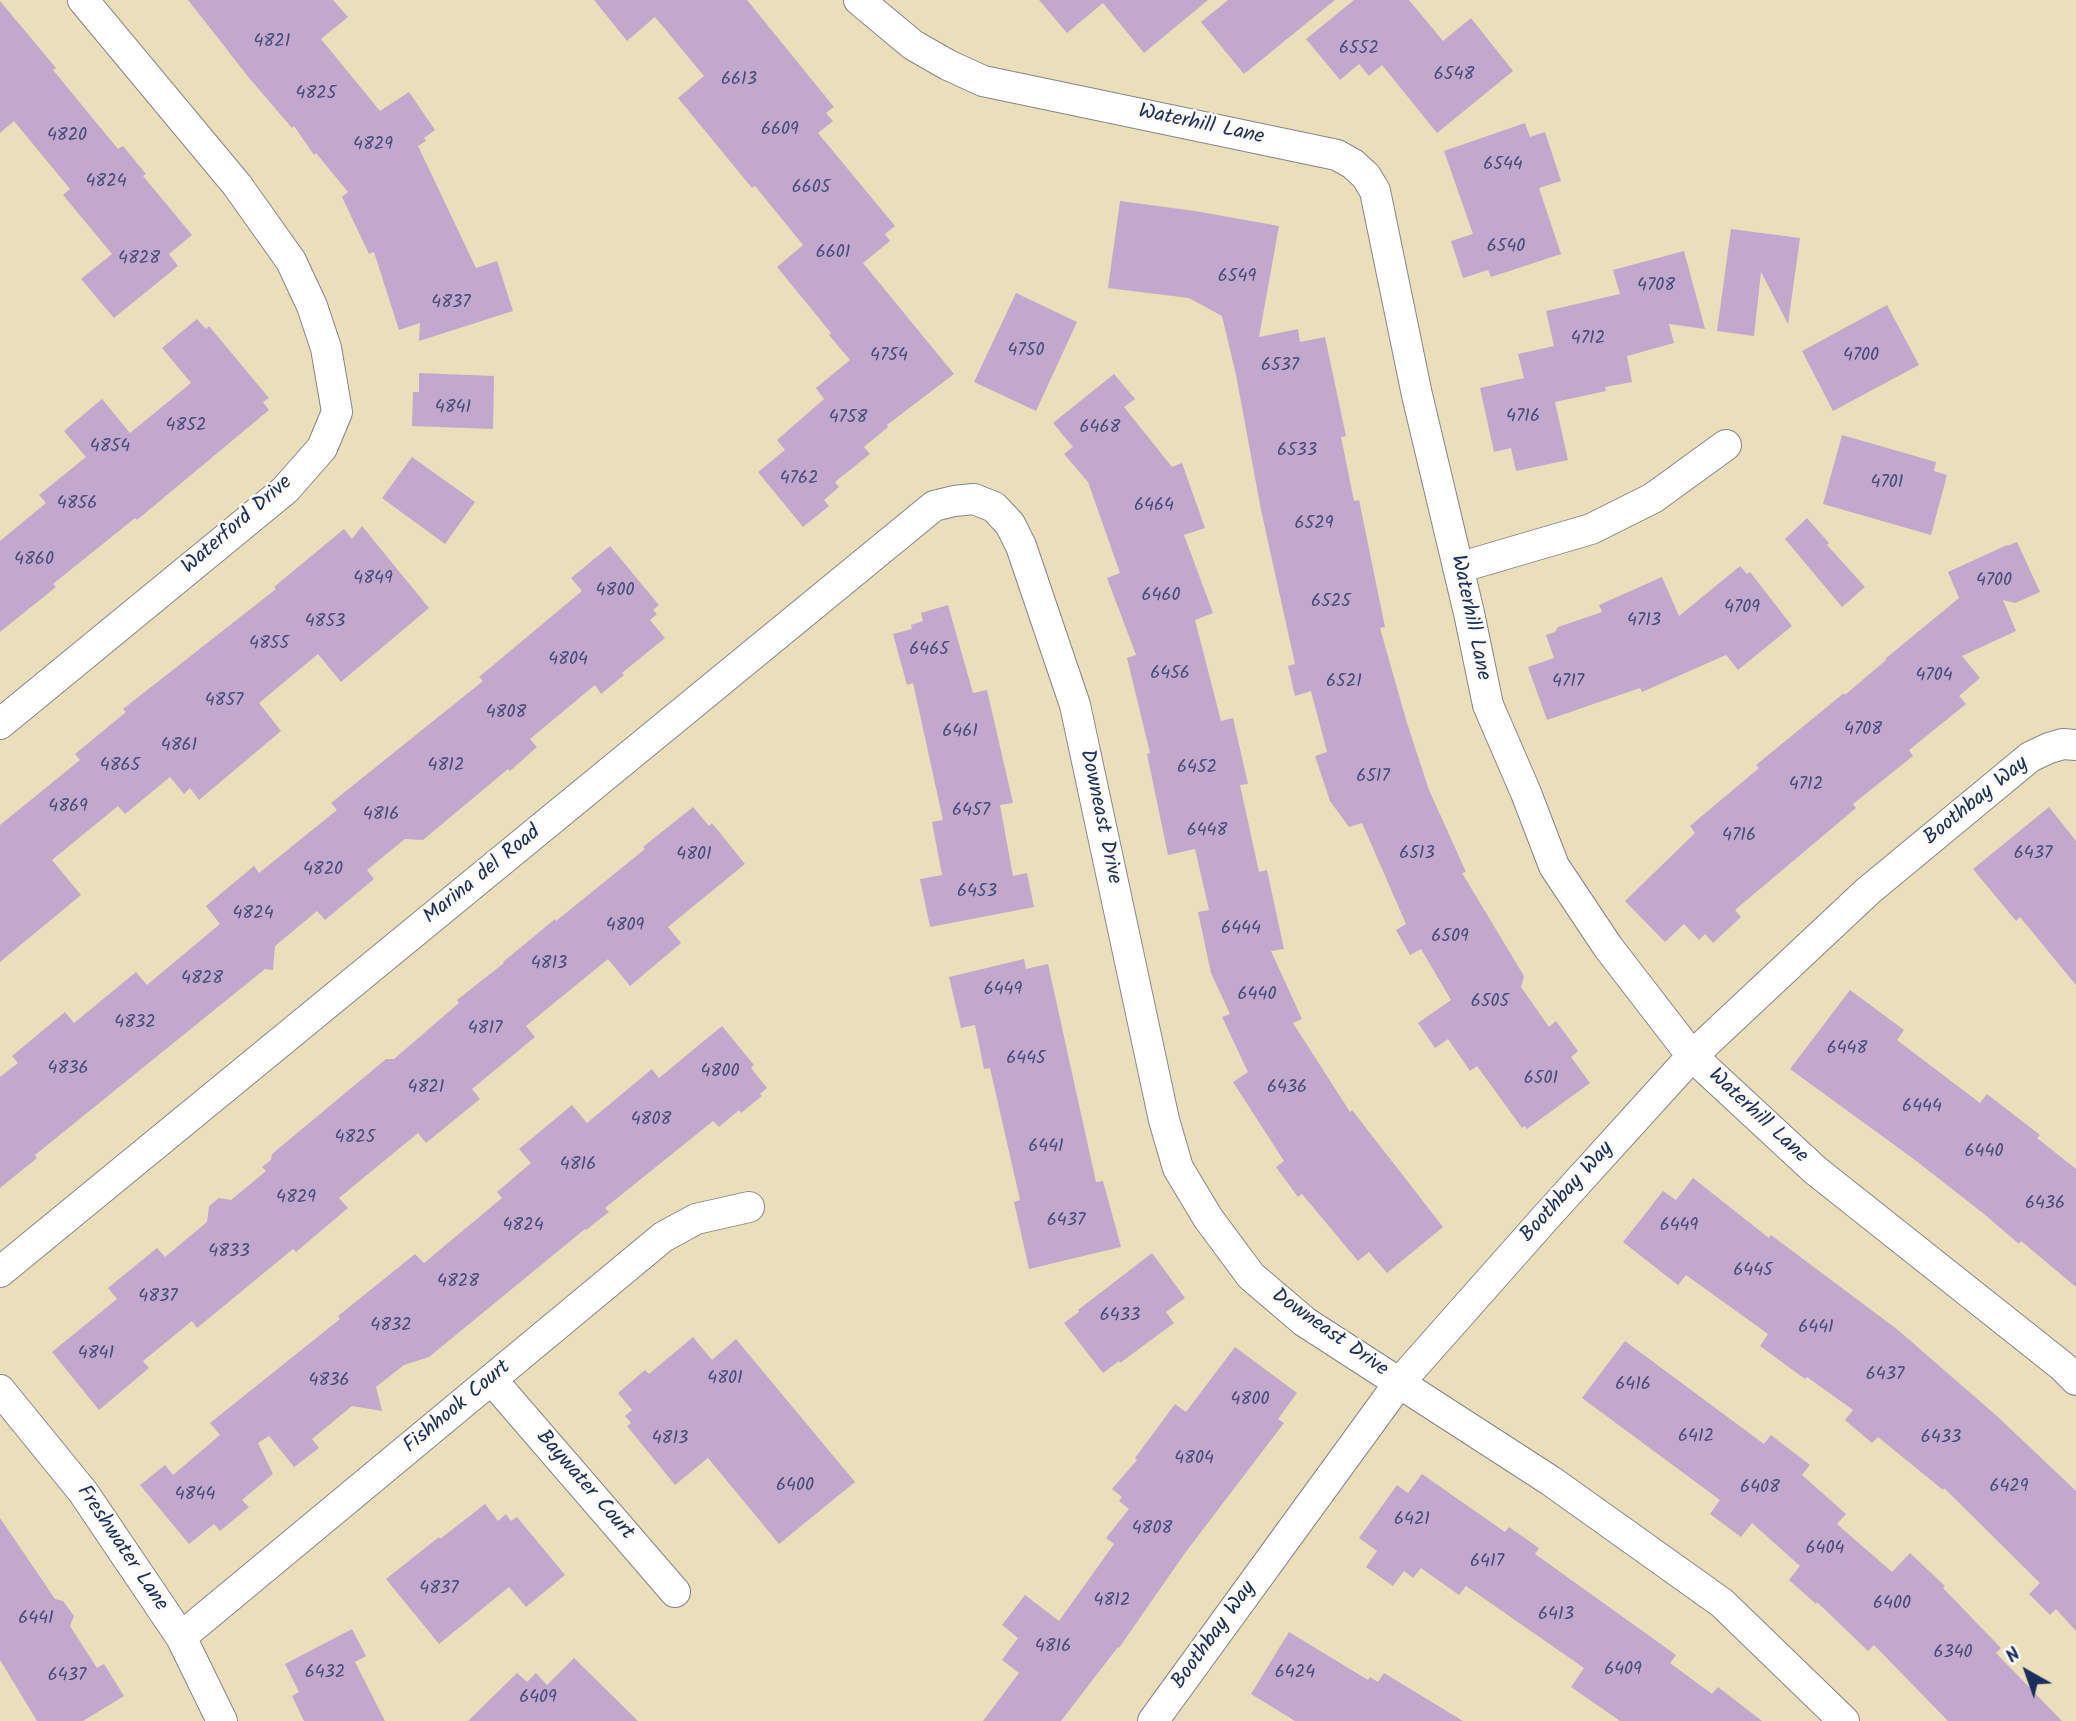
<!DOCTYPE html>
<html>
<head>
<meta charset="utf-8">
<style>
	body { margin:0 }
	#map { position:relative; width:2076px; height:1721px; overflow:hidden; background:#ebdeba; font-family:Kalam,sans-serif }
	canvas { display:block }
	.north { position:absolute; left:1992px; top:1637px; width:70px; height:70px; -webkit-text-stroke:5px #fdfcf7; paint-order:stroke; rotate:320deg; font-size:19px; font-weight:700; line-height:28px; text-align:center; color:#1b2f5e }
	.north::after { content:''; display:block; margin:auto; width:24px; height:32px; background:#1b2f5e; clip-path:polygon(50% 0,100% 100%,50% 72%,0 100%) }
</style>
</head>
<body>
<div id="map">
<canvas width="2076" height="1721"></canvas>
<div class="north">N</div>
</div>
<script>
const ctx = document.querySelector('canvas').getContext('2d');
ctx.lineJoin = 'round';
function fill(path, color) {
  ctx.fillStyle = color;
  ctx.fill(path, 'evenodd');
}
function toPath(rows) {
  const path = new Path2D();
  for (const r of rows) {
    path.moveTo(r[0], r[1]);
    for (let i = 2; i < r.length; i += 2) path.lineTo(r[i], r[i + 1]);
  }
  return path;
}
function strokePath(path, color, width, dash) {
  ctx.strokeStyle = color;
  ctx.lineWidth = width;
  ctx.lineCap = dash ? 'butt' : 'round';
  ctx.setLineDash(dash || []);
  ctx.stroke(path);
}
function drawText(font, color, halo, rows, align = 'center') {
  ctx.font = font + ' Kalam,sans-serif';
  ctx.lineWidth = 5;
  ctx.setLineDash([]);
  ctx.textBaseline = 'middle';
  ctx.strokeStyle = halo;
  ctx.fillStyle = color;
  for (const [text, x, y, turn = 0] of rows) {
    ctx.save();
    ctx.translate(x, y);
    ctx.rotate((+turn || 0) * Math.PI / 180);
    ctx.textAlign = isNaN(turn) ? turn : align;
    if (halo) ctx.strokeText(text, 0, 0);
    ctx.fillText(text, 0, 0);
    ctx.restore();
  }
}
fill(toPath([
	[188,0,333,0,348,17,321,39,380,111,409,92,435,130,424,138,426,141,418,146,476,268,497,261,513,311,419,341,420,323,399,330,374,252,369,254,342,197,348,192,316,153,314,155,294,126,292,128,250,79],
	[594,0,747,0,834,107,826,113,833,121,818,133,895,226,885,234,890,241,863,263,954,374,887,425,888,427,864,447,870,454,835,482,839,487,824,500,829,506,803,527,758,472,785,450,777,440,824,399,816,388,850,360,829,335,831,333,777,267,803,245,755,186,752,188,678,98,704,76,655,17,627,41],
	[1039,0,1208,0,1144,53,1103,3,1067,33],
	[1228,0,1335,0,1244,74,1201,22],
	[1354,0,1409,0,1443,41,1471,18,1513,71,1437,133,1382,65,1369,76,1359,64,1340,80,1306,39],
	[0,1,56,68,53,70,118,149,123,146,146,174,143,176,192,235,169,254,178,266,114,318,81,279,112,254,63,195,70,189,14,121,0,133],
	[1525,123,1530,137,1545,132,1561,181,1539,188,1561,254,1491,277,1488,270,1463,278,1451,241,1473,234,1444,151],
	[1120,201,1195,211,1279,226,1259,337,1298,329,1300,342,1325,337,1346,436,1341,437,1354,501,1359,500,1385,627,1380,628,1407,723,1429,790,1466,872,1462,873,1524,976,1521,987,1549,1027,1556,1021,1578,1051,1571,1057,1590,1083,1527,1129,1525,1126,1522,1128,1477,1066,1470,1071,1448,1039,1435,1048,1418,1023,1451,1000,1421,949,1410,955,1396,930,1406,924,1362,823,1349,827,1330,801,1315,756,1327,752,1311,691,1295,696,1288,666,1295,664,1261,510,1236,375,1222,316,1189,298,1108,288],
	[1731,229,1800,238,1788,324,1761,272,1754,336,1717,331],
	[1684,251,1705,329,1669,324,1674,343,1627,356,1632,382,1605,387,1606,391,1555,402,1568,460,1516,471,1511,448,1494,452,1480,388,1524,378,1518,354,1554,346,1546,311,1620,294,1613,270],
	[1016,293,1077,322,1036,411,974,382],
	[1887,305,1919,365,1833,411,1802,351],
	[197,319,206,329,209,326,269,398,263,402,269,410,137,520,135,518,53,584,56,587,0,632,0,541,46,503,39,495,86,457,64,431,102,399,130,433,191,383,162,348],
	[419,373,494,376,493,429,412,426,413,392,419,392],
	[1114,374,1135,399,1124,407,1172,467,1182,463,1205,528,1184,535,1213,613,1195,620,1221,721,1233,718,1248,784,1240,785,1259,872,1267,870,1284,949,1271,951,1302,1019,1293,1023,1350,1112,1352,1110,1443,1227,1387,1273,1369,1252,1358,1261,1302,1194,1298,1197,1276,1167,1284,1161,1233,1082,1248,1072,1222,1017,1230,1014,1211,973,1198,912,1209,910,1195,849,1168,855,1147,754,1150,753,1127,658,1136,655,1107,578,1120,573,1088,482,1064,454,1073,447,1053,423],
	[1842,435,1936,462,1934,471,1947,475,1931,535,1823,504],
	[412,457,475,502,445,544,382,498],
	[1807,518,1829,543,1827,545,1865,587,1842,607,1785,539],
	[362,526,429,608,341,682,318,654,259,703,281,731,199,800,190,788,184,794,170,777,125,814,118,806,52,860,81,895,0,962,0,825,80,760,75,754,126,712,123,709,276,589,274,587,344,529,352,539],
	[2017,542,2040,592,2015,603,2003,600,2016,631,1962,656,1980,678,1959,696,1966,704,1909,750,1913,756,1853,804,1856,808,1735,910,1741,917,1713,943,1705,934,1699,940,1684,924,1665,942,1625,901,1695,833,1690,826,1759,768,1756,765,1844,693,1845,695,1886,660,1885,659,1959,598,1948,572,2007,545,2007,546],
	[610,546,659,605,653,610,657,614,650,620,665,638,622,673,624,675,601,694,595,685,530,739,537,747,510,771,508,769,423,840,405,839,367,870,374,879,325,920,317,911,275,946,273,970,265,969,35,1155,37,1158,0,1188,0,1077,18,1063,12,1056,65,1012,74,1023,136,972,147,985,220,924,206,906,254,866,259,873,337,810,331,803,483,681,479,677,582,591,571,578],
	[1740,566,1747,574,1750,572,1792,626,1738,670,1726,655,1642,692,1640,688,1547,720,1528,667,1554,658,1546,635,1555,632,1558,627,1602,612,1599,605,1662,577,1679,616],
	[948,605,973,693,987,690,1013,803,1000,805,1013,876,1027,873,1034,907,930,927,920,879,942,875,932,822,943,820,913,683,907,685,893,634,912,629,911,625,923,621,921,613],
	[693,807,709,826,712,823,745,864,668,927,681,943,630,986,608,959,526,1026,535,1037,472,1089,480,1099,426,1143,418,1133,339,1198,348,1208,296,1252,293,1249,197,1328,192,1321,143,1361,149,1368,99,1410,52,1352,117,1299,108,1288,157,1248,165,1257,207,1222,209,1206,219,1198,231,1200,266,1171,262,1167,271,1160,272,1154,386,1059,394,1059,459,1003,457,1000,504,963,503,962,555,919,556,921,645,849,643,847],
	[2049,807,2076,841,2076,985,2020,917,2016,921,1973,869],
	[1024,959,1026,969,1048,964,1096,1182,1103,1181,1121,1247,1029,1269,1014,1202,1020,1200,990,1068,984,1069,975,1025,961,1028,949,977],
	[1850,990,1904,1030,1897,1040,1980,1103,1987,1094,2040,1135,2037,1138,2076,1169,2076,1287,2021,1241,2019,1244,1984,1214,1915,1160,1790,1069],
	[722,1026,754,1065,751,1068,767,1088,760,1094,762,1096,741,1113,739,1110,719,1127,713,1121,605,1208,609,1212,586,1230,585,1229,429,1357,404,1365,376,1387,382,1411,352,1406,312,1439,319,1448,294,1467,269,1436,258,1443,273,1474,242,1500,249,1507,220,1531,214,1524,189,1544,140,1485,165,1465,173,1475,220,1435,210,1423,340,1319,338,1316,415,1254,424,1263,502,1198,497,1192,531,1163,519,1149,572,1105,587,1123,652,1069,659,1078],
	[1693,1178,1769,1238,1771,1235,1898,1330,1998,1417,2076,1491,2076,1631,2056,1609,2050,1615,2029,1594,2040,1583,1944,1488,1943,1490,1878,1437,1872,1443,1845,1420,1853,1410,1807,1377,1805,1379,1760,1346,1768,1334,1686,1275,1678,1285,1623,1242,1663,1191,1676,1200],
	[1152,1253,1185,1298,1166,1312,1174,1323,1120,1363,1119,1361,1103,1373,1064,1323,1079,1312,1078,1310],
	[693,1337,712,1360,736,1339,855,1482,779,1544,708,1458,675,1485,627,1426,631,1423,625,1416,632,1410,618,1393,645,1370,649,1374],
	[1625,1341,1764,1444,1771,1435,1810,1465,1802,1475,1846,1514,1837,1524,1892,1572,1910,1553,1945,1586,1943,1588,2001,1648,1996,1653,2062,1721,1948,1721,1874,1645,1868,1651,1817,1602,1816,1604,1789,1580,1800,1566,1752,1523,1741,1537,1710,1514,1720,1500,1582,1398],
	[1235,1347,1297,1393,1278,1419,1284,1423,1185,1553,1119,1648,1118,1647,1061,1721,983,1721,1019,1673,1002,1660,1018,1638,1002,1625,1025,1595,1059,1621,1114,1544,1106,1538,1129,1509,1119,1501,1122,1497,1112,1489,1137,1460,1135,1458,1175,1404,1186,1412],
	[1422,1474,1505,1532,1509,1527,1539,1548,1535,1554,1676,1655,1670,1663,1712,1694,1718,1687,1762,1721,1620,1721,1571,1687,1584,1668,1466,1586,1459,1595,1421,1568,1413,1578,1404,1571,1393,1586,1366,1567,1377,1551,1359,1538,1397,1485,1408,1493],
	[485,1504,498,1521,506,1514,511,1521,517,1517,565,1575,526,1607,509,1587,439,1644,386,1579,439,1537,440,1539],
	[0,1518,55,1599,63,1601,74,1616,70,1626,97,1668,104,1664,124,1696,83,1721,37,1721,0,1660],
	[352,1629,366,1656,355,1662,385,1721,304,1721,292,1696,299,1692,285,1664],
	[1289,1632,1368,1680,1370,1677,1378,1682,1384,1673,1463,1721,1295,1721,1251,1694],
	[574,1658,638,1721,468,1721,517,1673,527,1682,536,1673,547,1685]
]), '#c3a8ce');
const street = toPath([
	[859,0,913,45,948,65,983,81,1337,155,1353,164,1366,176,1375,191,1417,395,1469,613,1488,705,1526,793,1554,866,1608,947,1692,1056,1815,1170,2062,1366,2076,1380],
	[1458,568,1591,529,1653,498,1726,445],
	[0,724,285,490,322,448,337,412,326,348,312,306,291,261,237,185,83,0],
	[0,1272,934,506,954,501,974,499,994,507,1010,524,1021,546,1075,705,1164,1120,1178,1168,1208,1218,1251,1276,1305,1322,1551,1481,1722,1603,1844,1721],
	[492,1380,675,1592],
	[0,1390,83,1492,181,1637,222,1721],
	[181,1637,663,1237,696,1219,749,1207],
	[1153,1721,1399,1383,1546,1217,1692,1056,1868,891,2030,757,2049,748,2063,744,2076,745]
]);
strokePath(street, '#83868c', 32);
strokePath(street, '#fff', 30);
drawText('18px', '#454d7a', null, [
	["4821",272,43],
	["6552",1359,50],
	["6548",1454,76],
	["6613",739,81],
	["4825",316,95],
	["6609",780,131],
	["4820",67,137],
	["4829",373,146],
	["6544",1503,166],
	["4824",106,183],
	["6605",811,189],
	["6540",1506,248],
	["6601",833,254],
	["4828",139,260],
	["6549",1237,278],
	["4708",1656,287],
	["4837",451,304],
	["4712",1588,340],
	["4750",1026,352],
	["4754",889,357],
	["4700",1861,357],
	["6537",1280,367],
	["4841",453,409],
	["4716",1523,418],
	["4758",848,419],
	["4852",186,427],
	["6468",1100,429],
	["4854",110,448],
	["6533",1297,452],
	["4762",799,480],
	["4701",1887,484],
	["4856",77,505],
	["6464",1154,507],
	["6529",1314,525],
	["4860",34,561],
	["4849",373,580],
	["4700",1994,582],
	["4800",615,592],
	["6460",1161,597],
	["6525",1331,603],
	["4709",1742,609],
	["4713",1644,622],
	["4853",325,623],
	["4855",269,645],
	["6465",929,651],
	["4804",568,661],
	["6456",1170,675],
	["4704",1934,677],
	["6521",1344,683],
	["4717",1568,683],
	["4857",224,702],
	["4808",506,714],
	["4708",1863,731],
	["6461",960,733],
	["4861",179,747],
	["4865",120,767],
	["4812",446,767],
	["6452",1197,769],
	["6517",1373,778],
	["4712",1806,786],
	["4869",68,808],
	["6457",971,812],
	["4816",381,816],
	["6448",1207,832],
	["4716",1739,837],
	["6513",1417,855],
	["6437",2033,855],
	["4801",694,856],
	["4820",323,871],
	["6453",977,893],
	["4824",253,915],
	["4809",625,927],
	["6444",1241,930],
	["6509",1450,938],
	["4813",549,965],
	["4828",202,980],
	["6449",1003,991],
	["6440",1257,996],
	["6505",1490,1003],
	["4832",135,1024],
	["4817",485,1030],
	["6448",1847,1050],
	["6445",1026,1060],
	["4836",68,1070],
	["4800",720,1073],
	["6501",1541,1080],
	["4821",426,1089],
	["6436",1287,1089],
	["6444",1922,1108],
	["4808",651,1121],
	["4825",355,1139],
	["6441",1046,1148],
	["6440",1984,1153],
	["4816",578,1166],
	["4829",296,1199],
	["6436",2045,1205],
	["6437",1066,1222],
	["4824",523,1227],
	["6449",1679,1227],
	["4833",229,1253],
	["6445",1753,1272],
	["4828",458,1283],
	["4837",158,1298],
	["6433",1120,1317],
	["4832",391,1327],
	["6441",1816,1329],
	["4841",96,1355],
	["6437",1885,1376],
	["4801",725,1380],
	["4836",329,1382],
	["6416",1633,1386],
	["4800",1250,1401],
	["6412",1696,1438],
	["6433",1941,1439],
	["4813",670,1440],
	["4804",1194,1460],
	["6400",795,1487],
	["6429",2009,1488],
	["6408",1760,1489],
	["4844",195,1496],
	["6421",1412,1521],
	["4808",1152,1530],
	["6404",1825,1550],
	["6417",1487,1563],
	["4837",439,1590],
	["4812",1112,1602],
	["6400",1892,1605],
	["6413",1556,1616],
	["6441",36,1620],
	["4816",1053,1648],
	["6340",1953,1654],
	["6409",1623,1671],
	["6432",325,1674],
	["6424",1295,1674],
	["6437",67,1677],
	["6409",538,1699]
]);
drawText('21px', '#1b2f5e', '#fdfcf7', [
	["Waterhill Lane",1201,126,12],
	["Waterford Drive",238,526,-41],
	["Waterhill Lane",1469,618,78],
	["Boothbay Way",1977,802,-39],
	["Downeast Drive",1099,817,78],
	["Marina del Road",483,876,-39],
	["Waterhill Lane",1757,1117,43],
	["Boothbay Way",1568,1193,-48],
	["Downeast Drive",1329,1334,35],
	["Fishhook Court",458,1408,-40],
	["Baywater Court",584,1486,49],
	["Freshwater Lane",121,1549,56],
	["Boothbay Way",1215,1636,-54]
]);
</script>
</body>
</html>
